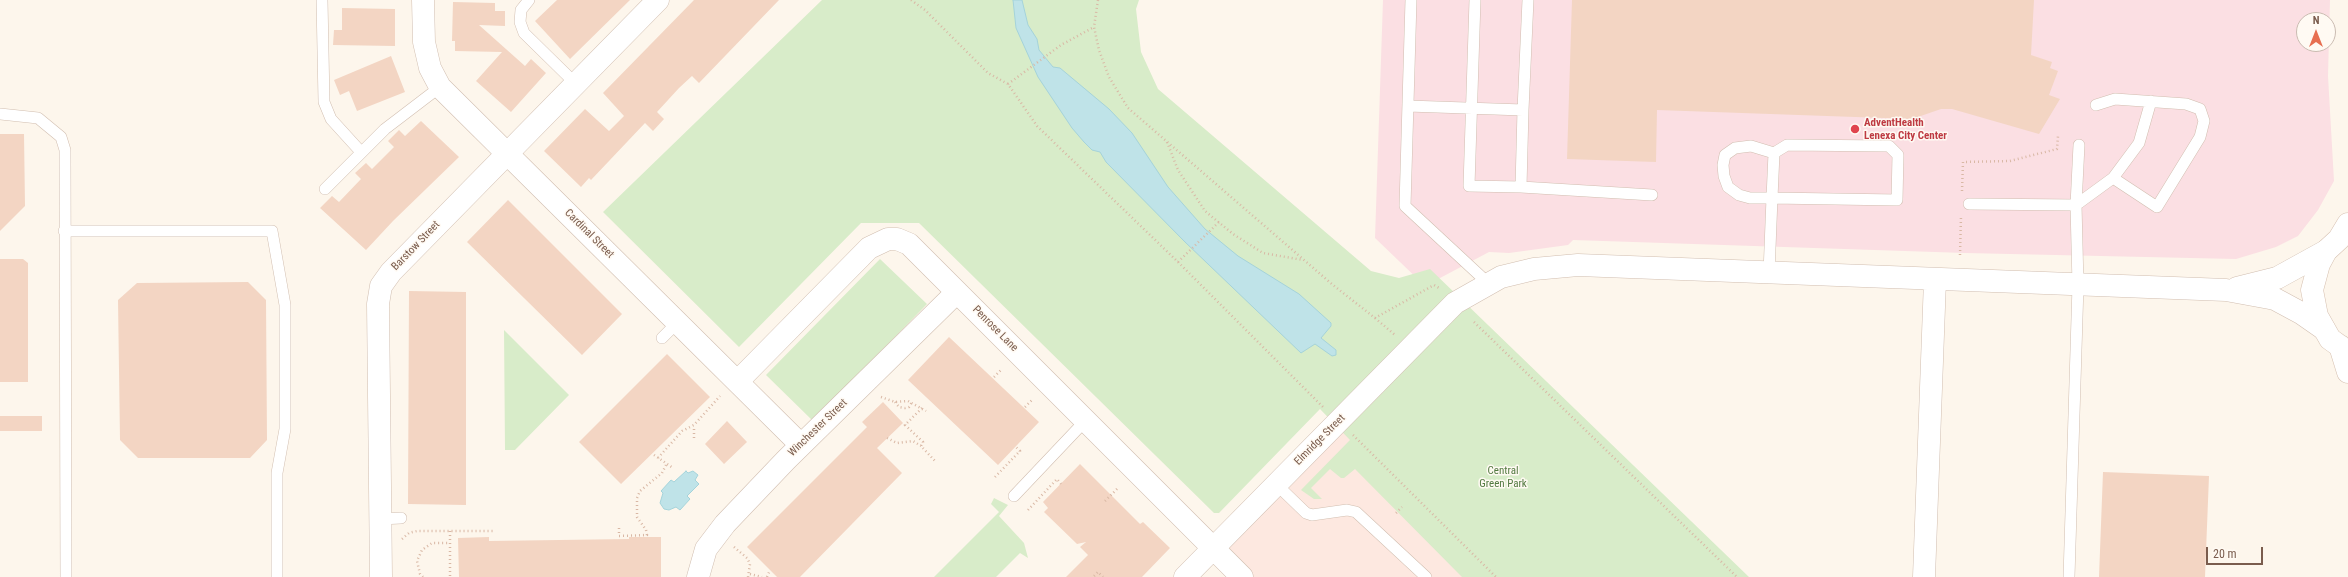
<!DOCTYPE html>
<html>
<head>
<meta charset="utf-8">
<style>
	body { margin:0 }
	#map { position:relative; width:2348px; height:577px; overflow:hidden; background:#fdf6ec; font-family:"Roboto Condensed",sans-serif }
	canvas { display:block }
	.north { position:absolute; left:2296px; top:12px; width:40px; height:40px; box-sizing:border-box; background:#fffaf3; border:1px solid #cabbb1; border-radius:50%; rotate:0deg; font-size:11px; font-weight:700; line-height:16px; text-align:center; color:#7a5c4d }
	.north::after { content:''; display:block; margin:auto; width:14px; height:18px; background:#e76f51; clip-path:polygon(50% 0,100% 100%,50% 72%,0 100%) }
	.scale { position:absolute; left:2206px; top:547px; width:57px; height:18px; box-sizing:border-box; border:2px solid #7a5c4d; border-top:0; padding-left:5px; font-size:12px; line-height:14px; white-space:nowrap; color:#7a5c4d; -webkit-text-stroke:3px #fffaf3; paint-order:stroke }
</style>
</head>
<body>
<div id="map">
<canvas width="2348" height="577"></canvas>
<div class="north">N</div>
<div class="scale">20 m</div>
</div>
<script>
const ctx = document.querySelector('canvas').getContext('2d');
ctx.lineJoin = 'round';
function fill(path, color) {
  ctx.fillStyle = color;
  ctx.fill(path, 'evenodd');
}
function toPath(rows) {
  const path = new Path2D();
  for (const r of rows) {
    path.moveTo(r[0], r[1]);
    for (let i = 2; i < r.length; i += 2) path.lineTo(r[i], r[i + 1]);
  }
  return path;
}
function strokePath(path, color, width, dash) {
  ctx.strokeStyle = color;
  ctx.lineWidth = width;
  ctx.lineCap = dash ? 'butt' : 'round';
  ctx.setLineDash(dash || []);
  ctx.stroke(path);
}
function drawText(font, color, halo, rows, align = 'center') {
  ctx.font = font + ' "Roboto Condensed",sans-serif';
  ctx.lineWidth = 3;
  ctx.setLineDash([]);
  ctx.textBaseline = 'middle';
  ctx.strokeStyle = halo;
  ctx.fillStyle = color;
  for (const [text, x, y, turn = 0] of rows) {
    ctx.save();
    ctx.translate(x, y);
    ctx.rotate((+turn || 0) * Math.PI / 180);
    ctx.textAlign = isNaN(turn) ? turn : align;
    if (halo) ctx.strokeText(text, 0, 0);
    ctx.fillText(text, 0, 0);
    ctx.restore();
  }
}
fill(toPath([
	[1338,424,1489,577,1246,577,1218,548]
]), '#fde8e0');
fill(toPath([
	[1383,0,2330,0,2328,76,2334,181,2318,210,2298,236,2276,247,2236,259,1965,253,1573,240,1568,245,1509,253,1489,252,1425,286,1375,238],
	[2304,20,2328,20,2328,44,2304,44]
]), '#fbdfe3');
fill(toPath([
	[822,0,1139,0,1136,9,1141,52,1158,89,1371,271,1399,278,1430,269,1749,577,1462,577,1355,469,1344,478,1341,478,1330,469,1311,488,1322,499,1314,499,1301,490,1350,440,1320,409,1219,513,1214,513,919,223,861,223,739,347,603,212],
	[880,259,927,304,813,421,766,375],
	[504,330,569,395,515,450,505,450],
	[994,498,1008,505,999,516,1024,543,1028,558,1020,553,996,577,934,577,999,512,991,504]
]), '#d8ecc9');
const water = toPath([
	[1013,0,1022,0,1028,25,1037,39,1039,50,1053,67,1060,68,1109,109,1132,133,1168,187,1205,229,1238,256,1299,294,1331,323,1331,326,1321,338,1336,350,1336,355,1332,356,1315,344,1301,353,1185,242,1106,162,1100,152,1092,150,1084,142,1072,128,1038,77,1016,28,1013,0],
	[686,471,688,473,693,471,698,475,695,480,699,484,687,496,690,499,680,510,676,507,669,510,664,509,660,503,663,493,661,491,671,480,674,482,686,471]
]);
fill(water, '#bfe3e8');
strokePath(water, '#a5d3da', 1);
fill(toPath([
	[557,0,630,0,570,59,535,21],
	[694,0,779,0,699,83,692,76,679,88,657,112,664,119,653,131,645,123,591,180,589,178,581,187,544,151,585,109,609,131,624,116,603,93],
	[1572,0,2034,0,2031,55,2052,62,2050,68,2058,71,2049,95,2060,99,2039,134,1952,109,1941,109,1912,119,1657,110,1656,162,1567,159],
	[453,2,495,3,495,11,505,11,505,26,479,25,525,66,531,59,546,73,511,112,476,81,502,52,455,51,455,41,452,41],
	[342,8,395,9,395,46,333,45,334,30,342,30],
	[391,56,405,92,357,111,349,91,340,95,334,80],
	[421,121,459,157,393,221,366,250,320,208,332,196,339,202,361,179,355,173,366,163,372,169,394,147,388,141,399,130,405,136],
	[0,134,24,134,25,206,0,231],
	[508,200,622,314,582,355,467,242],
	[0,259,23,259,28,263,28,382,0,382],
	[248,282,266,300,267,440,250,458,138,458,120,440,118,300,137,283],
	[409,291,466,292,466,505,408,504],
	[949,337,1039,422,998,465,908,380],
	[667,354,710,397,621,484,579,442],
	[883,402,903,423,877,448,902,473,800,577,777,577,747,547,867,427,862,422],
	[0,416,42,416,42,431,0,431],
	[727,421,747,442,724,464,705,444],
	[1080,464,1140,524,1143,522,1170,548,1142,577,1066,577,1088,555,1080,547,1086,542,1077,544,1044,512,1048,508,1043,502],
	[2103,472,2209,476,2205,577,2099,577],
	[489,537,489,541,629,539,629,537,661,537,661,577,459,577,458,538]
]), '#f3d5c3');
const service = toPath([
	[322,0,324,102,331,119,361,152],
	[529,0,521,10,520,22,524,33,576,84],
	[1411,0,1405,206,1489,284],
	[1475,0,1469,186,1521,187],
	[2096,105,2115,99,2186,104,2200,109,2204,121,2200,137,2157,207,2113,178],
	[1408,106,1523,110,1521,187,1652,195],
	[1523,110,1528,0],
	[0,114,38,118,61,137,65,150,66,577],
	[325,189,385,129,440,87],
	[1969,204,2076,205,2113,178,2139,143,2151,101],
	[64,231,272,231,285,305,285,429,277,473,277,577],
	[1769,273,1772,198,1897,200,1898,155,1889,146,1787,145,1774,153,1772,198,1750,198,1739,195,1728,187,1724,176,1723,165,1725,155,1735,148,1751,146,1774,153],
	[662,338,677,323],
	[1276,484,1306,513,1312,515,1347,510,1356,512,1426,577],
	[1014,496,1086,420],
	[380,519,401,518],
	[2069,577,2078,285,2076,205,2079,145]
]);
const minor = toPath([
	[423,0,424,42,430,68,440,87,801,445],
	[2237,288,2277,278,2326,251],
	[738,381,869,248,888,239,897,239,909,244,1242,577],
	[381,577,378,304,381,286,391,272,658,0],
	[698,577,706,549,725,524,786,460,957,292],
	[1185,577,1455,303,1501,277,1534,269,1578,265,2226,290,2275,299,2301,313,2324,329],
	[1924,577,1935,280]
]);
const secondary = toPath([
	[2348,224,2339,239,2326,251,2319,264,2312,290,2317,316,2330,339,2348,352],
	[2340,346,2348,372]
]);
strokePath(service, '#d1beb0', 12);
strokePath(minor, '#d1beb0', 23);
strokePath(secondary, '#d6c0b0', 23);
strokePath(toPath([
	[911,0,925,10,988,73,1008,84,1037,126,1178,262,1323,407],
	[1098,0,1094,27,1099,50,1109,77,1128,108,1333,285,1375,318,1434,285,1441,289],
	[1008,84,1061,45,1094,27],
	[1167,142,1178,170,1205,211,1233,234,1263,253,1303,260],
	[1962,191,1963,162,2010,161,2057,149,2058,136],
	[1960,255,1961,216],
	[1178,262,1219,222],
	[1375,318,1395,335],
	[1474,322,1737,577],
	[994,377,1001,370],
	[881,397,895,402,908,401,926,411],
	[895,402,899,407,905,408,909,407,912,402],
	[1025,407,1032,400],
	[922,408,905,425,923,442,921,446,935,461],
	[1353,435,1496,577],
	[694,438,694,426],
	[887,438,897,443,913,441,921,446],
	[654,455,673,468],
	[658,458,682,431,694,425,720,396],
	[995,477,1020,451,1016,447],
	[1105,501,1119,487],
	[1028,510,1057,479,1061,484],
	[1396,513,1402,507],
	[619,528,619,536,647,535,646,530,637,517,637,498,640,491,662,473,666,465],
	[450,531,450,577],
	[402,539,409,533,417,531,493,531],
	[734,547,747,558,750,564,748,577],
	[750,574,762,577],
	[1094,576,1098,572,1103,577],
	[423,577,420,574,417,561,422,550,432,543,450,543],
	[767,577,770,570]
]), '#d9b8a5', 2.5, [1, 3]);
strokePath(service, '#fff', 11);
strokePath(minor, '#fff', 22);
strokePath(secondary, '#fff', 22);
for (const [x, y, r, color] of [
	[1855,129,5,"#e0444e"]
]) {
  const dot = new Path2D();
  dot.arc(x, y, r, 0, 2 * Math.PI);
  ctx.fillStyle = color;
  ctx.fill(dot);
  strokePath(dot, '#fffaf3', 1.5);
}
drawText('bold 11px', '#be3a42', '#fffaf3', [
	["AdventHealth",1864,123],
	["Lenexa City Center",1864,136]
], 'left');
drawText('11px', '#7a5c4d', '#fffaf3', [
	["Cardinal Street",589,234,45],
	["Barstow Street",416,246,-46],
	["Penrose Lane",995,329,45],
	["Winchester Street",818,428,-44],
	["Elmridge Street",1320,440,-45]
]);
drawText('11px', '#537a41', '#fffaf3', [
	["Central",1503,471],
	["Green Park",1503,484]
]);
</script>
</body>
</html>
